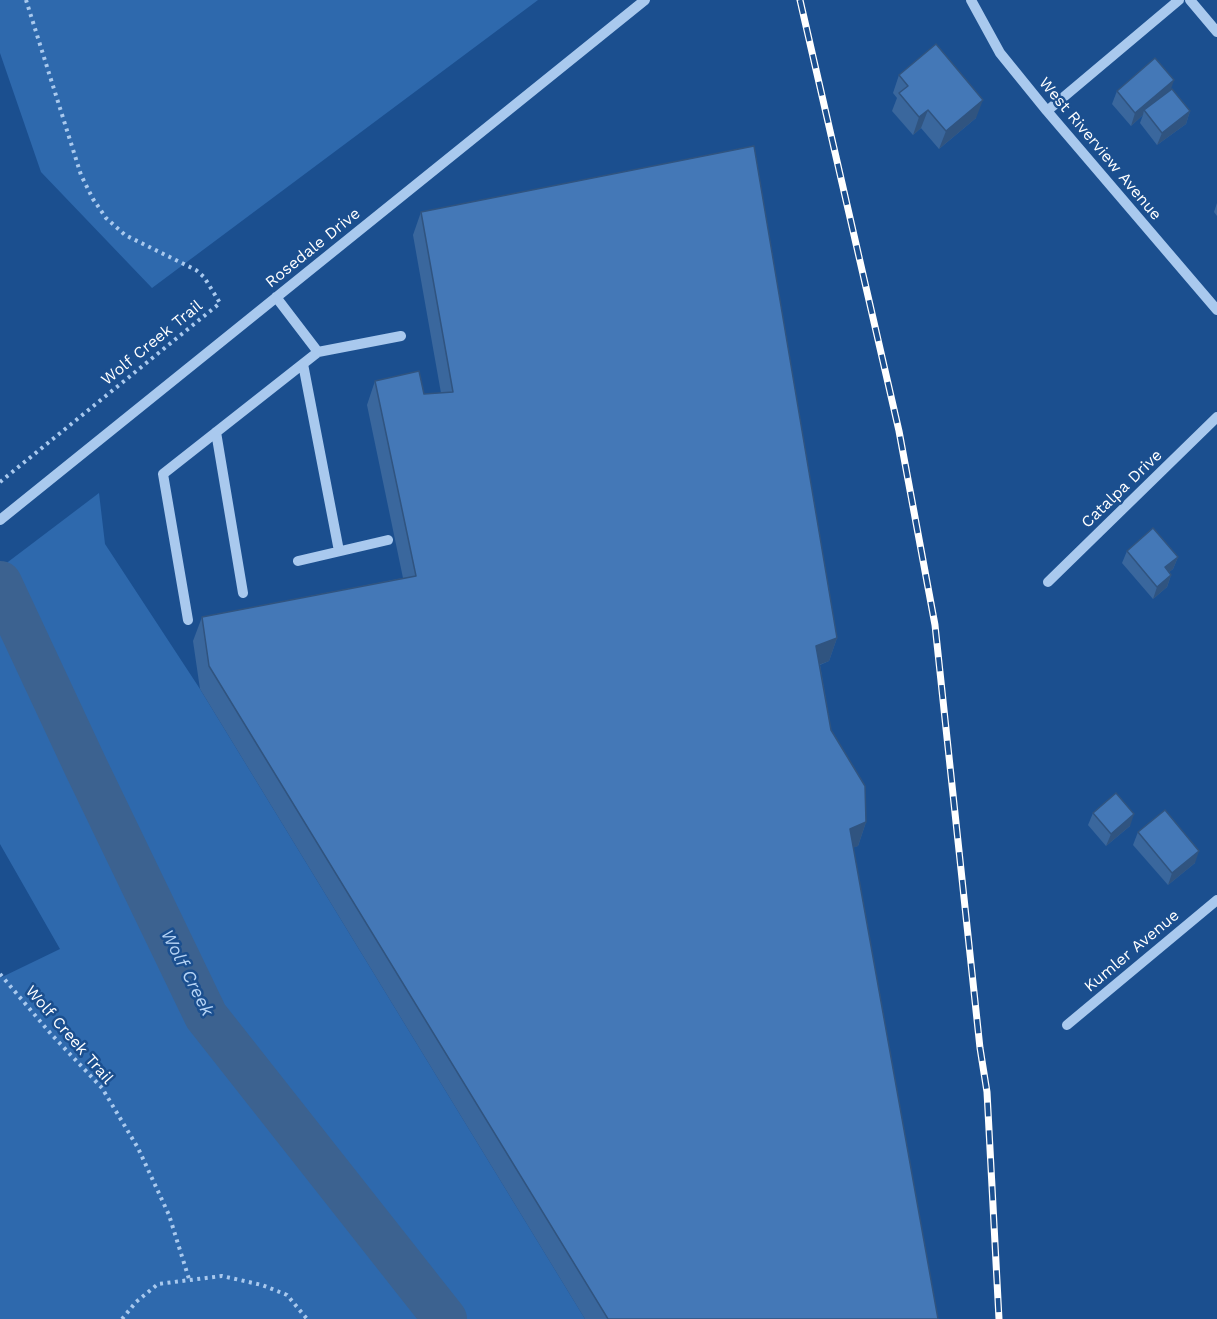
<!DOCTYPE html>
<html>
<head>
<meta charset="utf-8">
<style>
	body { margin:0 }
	canvas { display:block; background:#1b4f8f }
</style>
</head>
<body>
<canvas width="1217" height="1319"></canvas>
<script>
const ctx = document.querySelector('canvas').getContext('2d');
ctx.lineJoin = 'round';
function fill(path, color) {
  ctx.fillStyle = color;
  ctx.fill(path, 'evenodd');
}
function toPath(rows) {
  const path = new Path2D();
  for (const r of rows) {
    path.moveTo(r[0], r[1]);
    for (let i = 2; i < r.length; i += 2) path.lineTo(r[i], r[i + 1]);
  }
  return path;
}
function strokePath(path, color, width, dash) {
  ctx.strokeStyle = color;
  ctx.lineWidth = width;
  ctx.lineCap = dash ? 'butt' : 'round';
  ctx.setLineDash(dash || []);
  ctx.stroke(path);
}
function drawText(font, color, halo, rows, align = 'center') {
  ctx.font = font + ' "Work Sans",sans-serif';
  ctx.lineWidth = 5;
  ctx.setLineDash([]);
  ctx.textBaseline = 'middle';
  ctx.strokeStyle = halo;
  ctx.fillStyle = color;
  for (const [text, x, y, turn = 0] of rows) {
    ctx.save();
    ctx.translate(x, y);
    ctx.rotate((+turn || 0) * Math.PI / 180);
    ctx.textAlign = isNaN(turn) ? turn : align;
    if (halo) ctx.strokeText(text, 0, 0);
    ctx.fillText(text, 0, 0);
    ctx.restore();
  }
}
fill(toPath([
	[0,0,538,0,152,288,41,172,0,53],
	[99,493,105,544,200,689,585,1319,0,1319,0,978,60,949,0,844,0,568]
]), '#2e69ad');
strokePath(toPath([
	[0,583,85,765,206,1016,445,1319]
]), '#3c6290', 44);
strokePath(toPath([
	[0,482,220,303,204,277,196,270,125,235,106,218,93,199,81,175,26,0],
	[0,974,51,1034,102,1088,138,1148,169,1215,189,1279],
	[122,1319,136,1302,158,1284,222,1276,262,1285,287,1295,307,1319]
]), '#a9c9ee', 4, [3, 4.5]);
strokePath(toPath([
	[971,0,1000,53,1047,111,1217,310],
	[1190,0,1217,32],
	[1047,111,1179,0],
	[276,297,318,352,401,336],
	[303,364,339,551],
	[216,432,243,593],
	[0,520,645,0],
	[298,561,388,540],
	[1048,582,1217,417],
	[188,620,163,474,318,352],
	[1067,1025,1217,900]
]), '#a9c9ee', 10);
const rail = toPath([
	[800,0,899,431,935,625,980,1048,987,1092,999,1319]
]);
strokePath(rail, '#fff', 7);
strokePath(rail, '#1b4f8f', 4.5, [14]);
fill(toPath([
	[899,75,976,118,939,149,921,128,913,135,892,111,897,98,893,93],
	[1171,90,1190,111,1186,124,1157,145,1140,123,1143,115,1131,126,1112,104,1117,91],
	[1217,203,1217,216,1214,212],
	[421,212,837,638,829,661,820,665,831,730,866,822,858,846,853,847,938,1319,585,1319,200,689,193,641,202,617,403,578,367,405,375,381,424,394,441,393,413,235],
	[1127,551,1178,557,1173,569,1169,572,1171,575,1167,587,1153,599,1122,563],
	[1093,813,1130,826,1106,846,1088,825],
	[1138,832,1195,863,1168,885,1133,845]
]), '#3a679d');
fill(toPath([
	[1174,80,1170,92,1144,110,1143,115,1131,126,1135,113],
	[983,100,976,118,939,149,946,131],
	[928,110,921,128,913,135,919,117],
	[1190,111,1186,124,1157,145,1162,133],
	[1178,557,1173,569,1160,579,1165,567],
	[1171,575,1167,587,1153,599,1157,587],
	[837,638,829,661,808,669,816,646],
	[1134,814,1130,826,1106,846,1111,834],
	[866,822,858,846,841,852,850,829],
	[1199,851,1195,863,1168,885,1172,873]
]), '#305480');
const building = toPath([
	[936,44,983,100,946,131,928,110,919,117,899,93,908,86,899,75,936,44],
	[1155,58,1174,80,1135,113,1117,91,1155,58],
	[1172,89,1190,111,1162,133,1144,110,1172,89],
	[754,146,837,638,816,646,831,730,865,786,866,822,850,829,938,1319,608,1319,209,666,202,617,416,576,375,381,419,371,424,394,453,392,421,212,754,146],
	[1153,528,1178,557,1165,567,1171,575,1157,587,1127,551,1153,528],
	[1116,793,1134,814,1111,834,1093,813,1116,793],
	[1165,810,1199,851,1172,873,1138,832,1165,810]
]);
fill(building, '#4478b7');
strokePath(building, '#305480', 1.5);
drawText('16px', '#fff', '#1b4f8f', [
	["West Riverview Avenue",1100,149,50],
	["Rosedale Drive",313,248,-39],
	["Wolf Creek Trail",152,343,-39],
	["Catalpa Drive",1122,489,-44],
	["Kumler Avenue",1132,951,-40],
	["Wolf Creek Trail",69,1035,49]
]);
drawText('italic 18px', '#b5d3f5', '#1b4f8f', [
	["Wolf Creek",187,973,63]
]);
</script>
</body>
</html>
